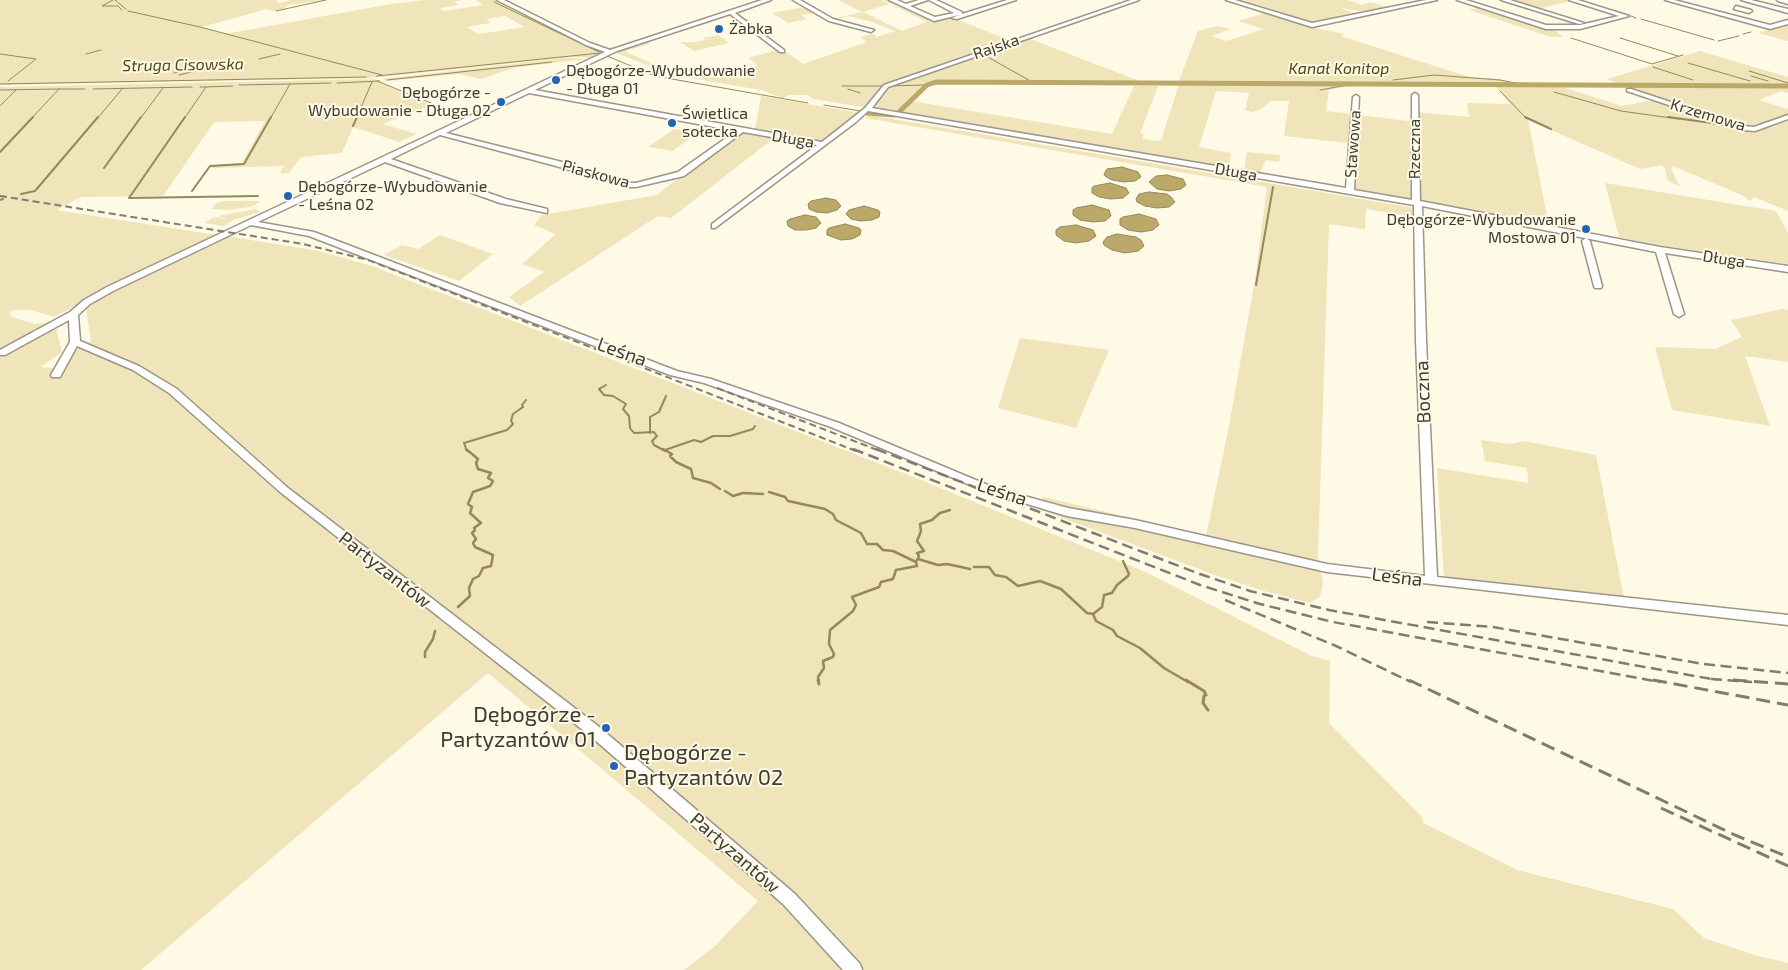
<!DOCTYPE html>
<html>
<head>
<meta charset="utf-8">
<style>
	body { margin:0 }
	canvas { display:block; background:#fffae6 }
</style>
</head>
<body>
<canvas width="1788" height="970"></canvas>
<script>
const ctx = document.querySelector('canvas').getContext('2d');
ctx.lineJoin = 'round';
function fill(path, color) {
  ctx.fillStyle = color;
  ctx.fill(path, 'evenodd');
}
function toPath(rows) {
  const path = new Path2D();
  for (const r of rows) {
    path.moveTo(r[0], r[1]);
    for (let i = 2; i < r.length; i += 2) path.lineTo(r[i], r[i + 1]);
  }
  return path;
}
function strokePath(path, color, width, dash) {
  ctx.strokeStyle = color;
  ctx.lineWidth = width;
  ctx.lineCap = dash ? 'butt' : 'round';
  ctx.setLineDash(dash || []);
  ctx.stroke(path);
}
function drawText(font, color, halo, rows, align = 'center') {
  ctx.font = font + ' "Exo 2",sans-serif';
  ctx.lineWidth = 4;
  ctx.setLineDash([]);
  ctx.textBaseline = 'middle';
  ctx.strokeStyle = halo;
  ctx.fillStyle = color;
  for (const [text, x, y, turn = 0] of rows) {
    ctx.save();
    ctx.translate(x, y);
    ctx.rotate((+turn || 0) * Math.PI / 180);
    ctx.textAlign = isNaN(turn) ? turn : align;
    if (halo) ctx.strokeText(text, 0, 0);
    ctx.fillText(text, 0, 0);
    ctx.restore();
  }
}
fill(toPath([
	[0,0,276,0,279,3,291,0,326,0,288,5,283,9,272,11,267,9,202,27,225,34,391,4,424,0,462,0,455,1,458,5,440,8,443,11,484,5,475,0,498,0,573,38,607,52,594,58,572,57,371,78,0,85],
	[505,16,525,27,478,34,467,27,490,23,487,19],
	[838,0,881,0,889,4,863,12,902,31,927,22,883,0,890,0,935,22,951,17,1011,41,889,82,882,86,867,106,863,107,813,99,808,95,789,95,783,98,761,90,672,75,614,52,645,41,650,44,628,50,626,52,670,71,709,78,758,66,749,58,773,51,785,51,803,64,867,42,861,38,865,35,874,34,876,37,895,31,872,22,849,16,834,20,832,19,862,12],
	[1224,0,1347,0,1362,5,1371,2,1389,8,1365,12,1341,8,1352,13,1311,23,1269,13,1310,27,1336,32,1344,34,1341,36,1469,77,1500,79,1521,85,1359,84,1329,90,1326,111,1416,122,1416,112,1469,117,1467,103,1510,104,1495,85,1559,86,1622,106,1654,100,1748,131,1760,130,1788,121,1788,211,1754,197,1751,201,1748,200,1744,196,1673,166,1671,169,1680,186,1670,182,1667,178,1665,168,1661,165,1640,169,1528,120,1549,226,1348,187,1350,154,1347,153,1347,143,1284,136,1289,101,1271,101,1260,110,1252,112,1245,110,1249,93,1216,91,1199,147,1231,153,1229,169,876,107,874,105,888,86,972,58,981,57,977,55,1025,37,1142,82,1178,83,1198,31,1217,26,1231,29,1212,36,1226,41,1264,29,1238,21,1265,13],
	[935,82,1142,83,1179,84,1161,140,1157,141,1144,139,1142,138,1144,134,1140,133,1158,86,1134,86,1112,134,911,101,929,83],
	[1508,0,1569,0,1571,1,1537,9],
	[805,7,815,13,801,15,807,19,788,23,772,13],
	[1482,7,1543,27,1580,25,1552,16,1554,15,1551,13,1587,24,1597,22,1587,25,1571,20,1582,25,1567,27,1571,28,1553,28,1563,37,1551,37,1469,10],
	[1788,23,1788,41,1758,33,1750,36],
	[719,35,729,43,694,51,680,42,695,42,705,40,703,38],
	[1700,51,1788,77,1788,93,1781,91,1759,100,1788,109,1788,116,1763,124,1744,127,1630,89,1607,79],
	[566,58,577,58,587,60,576,60,513,68,482,79,458,74,388,81,382,79],
	[373,79,382,81,384,82,380,83,432,105,382,124,417,134,399,142,353,127,342,153,301,157,289,173,282,174,280,172,284,166,210,168,213,165,242,163,265,121,214,122,163,196,81,197,56,210,217,235,87,298,68,310,53,317,32,310,14,310,9,313,12,317,35,324,46,323,56,328,62,352,41,367,53,368,72,353,91,341,86,309,109,292,227,236,319,251,372,266,906,474,1141,570,1312,656,1330,661,1329,723,1422,817,1423,823,1517,870,1673,909,1704,938,1758,956,1788,963,1788,970,684,970,715,946,758,901,488,673,141,970,0,970,0,87],
	[761,96,860,113,823,141,814,142,778,135,671,218,658,216,520,306,509,297,544,272,522,264,556,234,534,225,542,215,657,195,741,128,755,130],
	[869,115,1414,208,1415,217,1366,209,1365,229,1329,224,1318,556,1323,584,1320,597,1310,603,1264,591,1212,574,1036,508,1044,497,1206,536,1228,431,1255,280,1267,187,865,118],
	[674,129,698,132,673,151,648,147],
	[1247,152,1280,155,1279,162,1266,160,1260,173,1244,171],
	[1605,183,1776,211,1788,233,1788,264,1658,245,1619,237],
	[224,201,260,201,254,206,229,210,212,209,216,203],
	[256,209,260,212,233,220,224,226,204,223,214,217,228,219,218,216],
	[440,235,493,254,459,281,384,255,402,245,418,249],
	[1782,309,1788,310,1788,362,1745,356,1770,426,1672,410,1655,347,1715,349,1742,337,1731,320],
	[1020,338,1109,350,1076,428,998,408],
	[1481,440,1509,444,1524,441,1596,455,1624,598,1444,577,1437,468,1528,483,1527,468,1485,461]
]), '#f0e4ba');
const water = toPath([
	[1122,167,1138,172,1141,177,1135,181,1124,182,1112,180,1105,176,1104,174,1107,169,1122,167],
	[1167,175,1183,179,1186,185,1181,189,1169,191,1157,189,1149,182,1156,176,1167,175],
	[1110,183,1126,188,1129,193,1123,198,1111,199,1099,197,1092,193,1092,188,1094,186,1110,183],
	[1149,192,1167,194,1171,197,1175,202,1169,207,1157,208,1145,206,1137,202,1136,199,1139,194,1149,192],
	[826,198,836,200,841,206,837,210,827,213,816,212,809,209,808,204,811,201,826,198],
	[1092,205,1109,210,1111,216,1105,221,1093,222,1080,220,1073,215,1073,210,1076,208,1092,205],
	[864,206,878,210,880,212,879,217,872,220,861,221,851,219,846,214,849,210,864,206],
	[1139,214,1156,219,1159,225,1153,230,1141,232,1128,230,1120,225,1120,219,1123,217,1139,214],
	[805,215,816,217,821,223,816,228,806,230,795,230,788,226,787,221,790,219,805,215],
	[845,224,859,228,861,230,860,235,852,239,841,240,827,235,827,230,829,228,845,224],
	[1076,225,1093,230,1096,236,1089,241,1076,243,1064,241,1056,235,1056,230,1060,227,1076,225],
	[1117,234,1136,237,1141,240,1144,246,1138,251,1125,253,1112,250,1104,245,1103,242,1107,237,1117,234]
]);
fill(water, '#bba96a');
strokePath(water, '#95885a', 1);
strokePath(toPath([
	[113,0,102,6,118,6,122,10],
	[115,0,126,9],
	[494,2,599,52],
	[1605,9,1625,14],
	[128,11,200,27,382,75],
	[276,11,326,0],
	[1631,16,1636,18],
	[1641,19,1714,40],
	[1743,34,1751,32],
	[1571,38,1652,64,1683,55],
	[1620,38,1678,56],
	[1718,41,1739,36],
	[0,54,36,59,8,81],
	[86,54,101,50],
	[607,56,655,76,808,103],
	[986,56,1034,83],
	[259,59,280,54],
	[1688,63,1750,81],
	[223,64,238,61],
	[1653,67,1693,80],
	[1749,71,1788,83],
	[174,73,205,65],
	[179,75,216,66],
	[377,76,600,53],
	[1751,76,1768,81],
	[387,80,552,62],
	[1393,80,1434,75,1500,80,1525,85],
	[377,81,431,103],
	[337,83,379,81],
	[0,84,366,77],
	[239,85,290,84],
	[842,86,882,86],
	[890,86,924,85],
	[206,87,233,86],
	[93,89,192,87],
	[848,89,860,93],
	[0,90,59,89],
	[1320,90,1348,85],
	[1500,91,1527,119],
	[1554,92,1621,111,1678,119],
	[824,105,860,111],
	[0,106,16,90],
	[31,119,59,89,85,89],
	[97,119,122,89],
	[140,119,163,88],
	[184,119,206,87,200,87],
	[270,119,290,84,331,83],
	[356,119,372,82]
]), '#95885a', 1);
strokePath(toPath([
	[1525,117,1551,129],
	[1668,117,1726,125],
	[353,126,357,117],
	[0,152,33,117],
	[104,168,141,117],
	[192,191,210,166,244,164,271,117],
	[21,194,35,191,98,117],
	[129,198,185,117],
	[129,198,258,196],
	[0,200,3,199],
	[1256,285,1273,187],
	[606,385,599,389,604,395,613,396,626,404,623,409,629,416,630,428,634,433,654,432,657,436,652,441,654,445,665,451],
	[650,433,650,417,659,412,666,396],
	[665,450,694,440,701,442,713,436,730,436,753,429,755,426],
	[467,451,464,443,507,430,513,424,511,421,513,414,523,407,522,405,526,400]
]), '#95885a', 2);
strokePath(toPath([
	[663,449,672,454,670,456,676,462,691,469,693,478,711,483,720,489],
	[725,491,733,496,743,493,763,494],
	[769,492,785,497,788,501,825,509,833,514,836,520,861,533,867,544,877,544,883,550,893,551,916,562],
	[918,559,938,565,947,564,970,569],
	[974,567,989,567,995,575,1006,577,1018,586,1040,581,1061,589,1087,613,1093,614,1096,621,1113,630,1117,636,1140,648,1164,668,1188,682],
	[458,607,470,596,469,588,473,579,479,576,483,568,491,566,493,555,475,547,473,543,476,539,472,533,475,530,474,528,481,523,470,513,472,507,468,504,473,492,490,486,493,481,488,478,491,473,478,469,476,463,478,459,466,449],
	[1093,614,1102,607,1104,595,1112,593,1117,585,1128,576,1129,574,1123,561],
	[425,657,425,652,433,639,435,631],
	[819,682,818,677,824,668,823,661,833,657,834,654,829,644,830,630,853,611,856,605,852,597,879,587,881,582,893,579,896,570,917,566,916,562,919,556,917,553,924,551,917,541,921,531,920,524,932,520,940,513,950,510]
]), '#95885a', 2.5);
strokePath(toPath([
	[818,680,819,684],
	[1186,680,1204,691,1206,695,1204,696,1203,703,1208,710]
]), '#95885a', 3);
strokePath(toPath([
	[900,111,927,85,936,82,1788,86],
	[867,113,894,115]
]), '#bba96a', 5);
const minor = toPath([
	[497,0,504,0,590,43,610,50,762,0,771,0,735,13,784,50,784,52,780,52,730,14,617,51,535,90,822,142,865,108,884,85,1131,0,1139,0,888,87,872,108,1346,188,1353,97,1356,95,1359,97,1354,190,1412,200,1412,95,1415,93,1418,95,1420,201,1660,247,1788,266,1788,272,1665,253,1684,314,1679,317,1674,314,1656,252,1422,206,1426,340,1437,577,1788,615,1788,625,1327,572,1135,528,1067,516,987,492,831,427,704,383,670,375,309,236,251,225,113,291,90,304,78,315,80,341,139,366,177,389,288,488,598,726,795,894,860,964,862,970,843,970,783,904,588,734,280,492,169,393,133,370,77,346,60,377,52,377,51,375,70,342,69,320,5,355,0,355,0,350,70,312,84,300,107,287,605,52,586,45,497,0],
	[529,93,736,131,678,172,636,183,628,183,562,162,446,133,529,93],
	[868,111,1414,205,1416,340,1425,576,1327,564,1135,520,1068,508,995,488,839,423,711,379,677,371,314,232,258,222,385,162,500,203,547,213,547,209,506,199,391,159,440,135,556,166,628,187,636,187,684,176,743,132,817,145,712,224,712,228,715,228,856,122,868,111],
	[793,0,800,0,833,19,874,30,871,32,829,21,793,0],
	[889,0,897,0,906,4,919,0,928,0,910,6,935,17,954,13,929,0,936,0,962,12,962,14,1007,0,1016,0,957,19,952,18,959,15,934,21,889,0],
	[1226,0,1235,0,1312,23,1426,0,1437,0,1312,27,1226,0],
	[1457,0,1466,0,1546,25,1580,25,1619,16,1569,0,1578,0,1629,16,1580,29,1546,29,1457,0],
	[1501,0,1510,0,1584,23,1579,24,1501,0],
	[1665,0,1674,0,1770,25,1788,20,1788,24,1770,29,1665,0],
	[1741,0,1751,0,1788,9,1788,13,1741,0],
	[1777,0,1788,0,1788,4,1778,1,1777,0],
	[1736,6,1751,10,1752,11,1749,13,1734,9,1736,6],
	[1627,89,1631,89,1744,126,1754,127,1788,115,1788,119,1755,131,1743,130,1627,91,1627,89],
	[1586,238,1590,241,1602,286,1601,288,1595,288,1594,286,1582,241,1586,238]
]);
strokePath(minor, '#9b9685', 3);
fill(minor, '#fff');
strokePath(toPath([
	[0,196,303,244,368,260,856,451],
	[717,388,880,451]
]), '#7f7c71', 2, [7, 4]);
strokePath(toPath([
	[853,449,1200,585,1260,604,1333,622,1660,682],
	[876,449,1197,573,1250,591,1329,610,1717,680],
	[1225,600,1336,646,1411,682],
	[1427,622,1493,627,1703,664,1788,673],
	[1711,679,1752,682]
]), '#7f7c71', 2.5, [11, 5.5]);
strokePath(toPath([
	[1409,680,1735,835,1788,857],
	[1653,680,1788,705],
	[1733,680,1788,684],
	[1661,808,1788,866]
]), '#7f7c71', 3, [14, 7]);
for (const [x, y, r, color] of [
	[719,29,5,"#2364b5"],
	[556,80,5,"#2364b5"],
	[501,102,5,"#2364b5"],
	[672,123,5,"#2364b5"],
	[288,196,5,"#2364b5"],
	[1586,229,5,"#2364b5"],
	[606,728,5,"#2364b5"],
	[614,766,5,"#2364b5"]
]) {
  const dot = new Path2D();
  dot.arc(x, y, r, 0, 2 * Math.PI);
  ctx.fillStyle = color;
  ctx.fill(dot);
  strokePath(dot, '#fffae6', 2);
}
drawText('16px', '#3d3b34', '#fffae6', [
	["Żabka",729,29],
	["Dębogórze-Wybudowanie",566,71],
	["- Długa 01",566,89],
	["Dębogórze -",491,93,"right"],
	["Wybudowanie - Długa 02",491,111,"right"],
	["Świetlica",682,114],
	["sołecka",682,132],
	["Dębogórze-Wybudowanie",298,187],
	["- Leśna 02",298,205],
	["Dębogórze-Wybudowanie",1576,220,"right"],
	["Mostowa 01",1576,238,"right"]
], 'left');
drawText('16px', '#3d3b34', '#fffae6', [
	["Rajska",996,47,-19],
	["Krzemowa",1708,115,17],
	["Długa",793,139,10],
	["Stawowa",1353,144,-86],
	["Rzeczna",1415,149,-90],
	["Długa",1236,172,10],
	["Piaskowa",596,174,15],
	["Długa",1724,259,9]
]);
drawText('italic 16px', '#534614', '#fffae6', [
	["Struga Cisowska",183,65,-1],
	["Kanał Konitop",1339,69]
]);
drawText('19px', '#3d3b34', '#fffae6', [
	["Leśna",622,352,20],
	["Boczna",1423,392,-92],
	["Leśna",1002,492,18],
	["Partyzantów",385,570,38],
	["Leśna",1397,577,7],
	["Partyzantów",735,853,41]
]);
drawText('22px', '#3d3b34', '#fffae6', [
	["Dębogórze -",596,715],
	["Partyzantów 01",596,740],
	["Dębogórze -",624,753,"left"],
	["Partyzantów 02",624,778,"left"]
], 'right');
</script>
</body>
</html>
